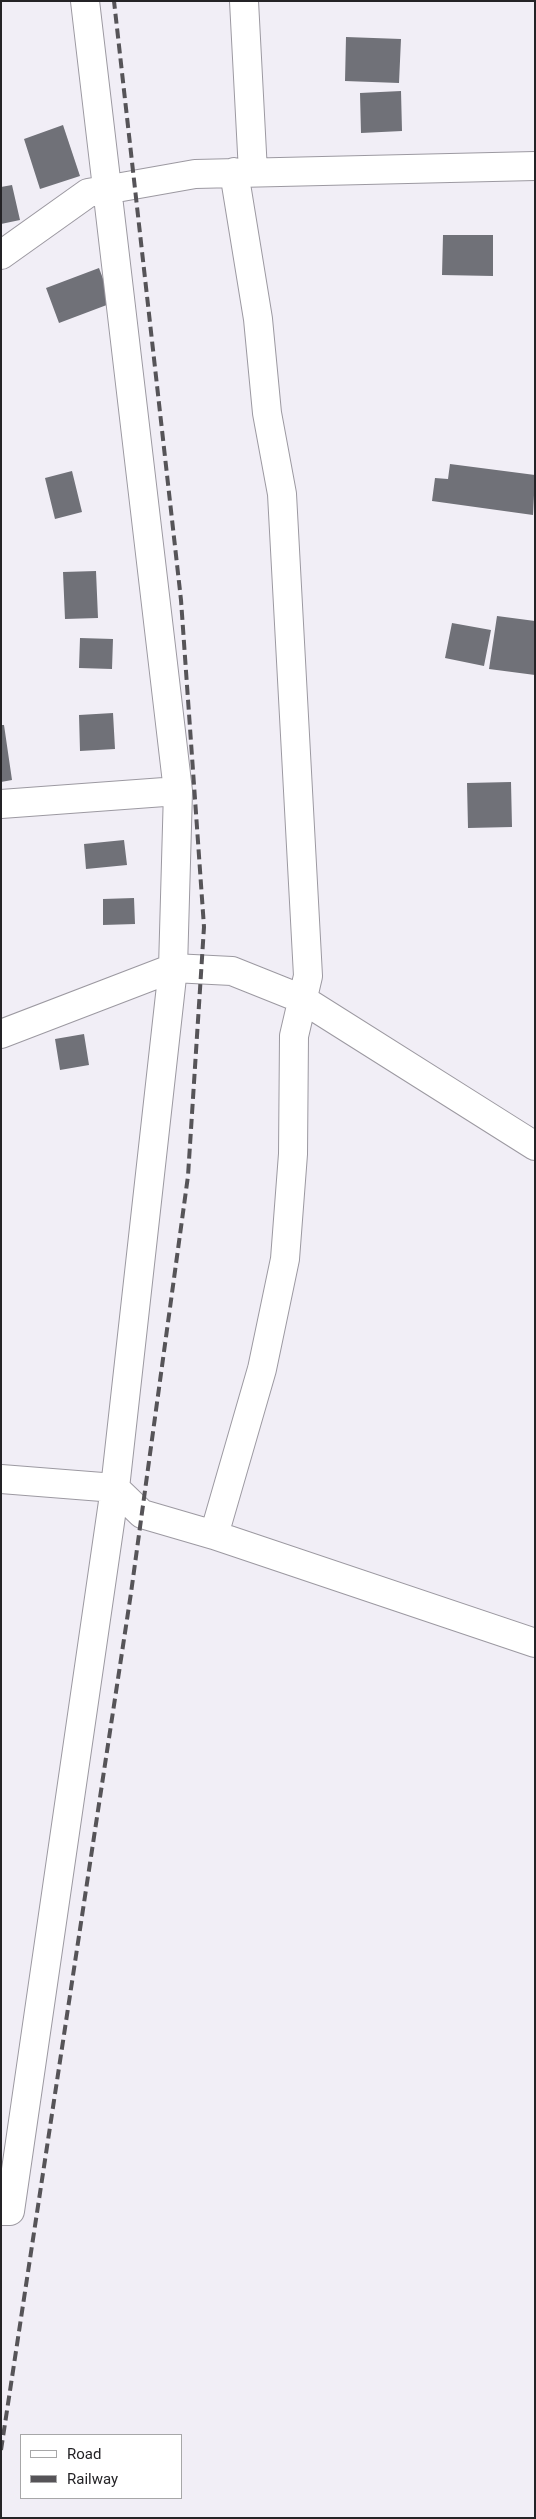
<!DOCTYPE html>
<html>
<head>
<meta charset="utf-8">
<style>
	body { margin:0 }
	#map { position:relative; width:536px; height:2519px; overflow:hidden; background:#f1eef6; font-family:Roboto,sans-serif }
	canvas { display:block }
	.frame { position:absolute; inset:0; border:2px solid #242326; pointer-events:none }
	.legend { position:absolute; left:20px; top:2434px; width:162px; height:65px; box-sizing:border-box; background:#fff; border:1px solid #a7a7a8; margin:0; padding:6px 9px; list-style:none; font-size:15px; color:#242326 }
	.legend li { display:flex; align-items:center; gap:10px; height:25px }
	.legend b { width:25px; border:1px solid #a7a7a8 }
</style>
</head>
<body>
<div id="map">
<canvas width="536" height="2519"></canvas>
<div class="frame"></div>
<ul class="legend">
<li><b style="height:6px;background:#fff"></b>Road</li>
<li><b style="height:6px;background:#565458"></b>Railway</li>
</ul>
</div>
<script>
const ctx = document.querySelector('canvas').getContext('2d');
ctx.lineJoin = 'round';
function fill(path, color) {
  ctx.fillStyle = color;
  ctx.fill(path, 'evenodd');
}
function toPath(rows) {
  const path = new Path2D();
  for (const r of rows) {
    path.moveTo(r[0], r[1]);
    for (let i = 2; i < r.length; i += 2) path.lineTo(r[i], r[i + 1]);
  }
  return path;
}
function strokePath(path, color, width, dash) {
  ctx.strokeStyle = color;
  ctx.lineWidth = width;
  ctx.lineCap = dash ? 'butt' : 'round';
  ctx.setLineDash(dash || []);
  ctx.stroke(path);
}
fill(toPath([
	[346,37,401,39,399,83,345,81],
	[401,91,402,131,361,133,360,93],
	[63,125,80,176,40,189,24,139],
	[12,185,20,220,1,224,1,187],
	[443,235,493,235,493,276,442,275],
	[99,268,112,303,59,323,46,288],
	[450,464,535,475,533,515,432,501,435,478,448,479],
	[72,471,82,512,55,519,45,478],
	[96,571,98,618,65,619,63,572],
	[497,616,535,621,535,675,489,669],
	[452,623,491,630,484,666,445,658],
	[80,638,113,639,112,669,79,668],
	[113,713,115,749,80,751,79,715],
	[1,725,4,725,12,780,1,782],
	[511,782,512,827,468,828,467,783],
	[124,840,127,865,86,869,84,844],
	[134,898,135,924,103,925,103,899],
	[84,1034,89,1065,60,1070,55,1039]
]), '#707178');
const minor = toPath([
	[244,1,253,172],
	[1,255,88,193,195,174,535,166],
	[1,804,178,791],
	[1,1034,173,968,232,971,302,999,535,1146],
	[1,1479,115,1488,142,1514,214,1535,262,1369,285,1259,293,1154,294,1036,308,976,282,494,267,413,258,319,234,172],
	[214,1535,535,1643],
	[1,2211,10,2211,115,1488,173,968,178,791,85,1]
]);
strokePath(minor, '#9c99a1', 30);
strokePath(minor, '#fff', 28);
strokePath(toPath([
	[1,2450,131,1593,188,1176,204,927,181,600,114,1]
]), '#565458', 4, [10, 5]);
</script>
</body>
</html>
